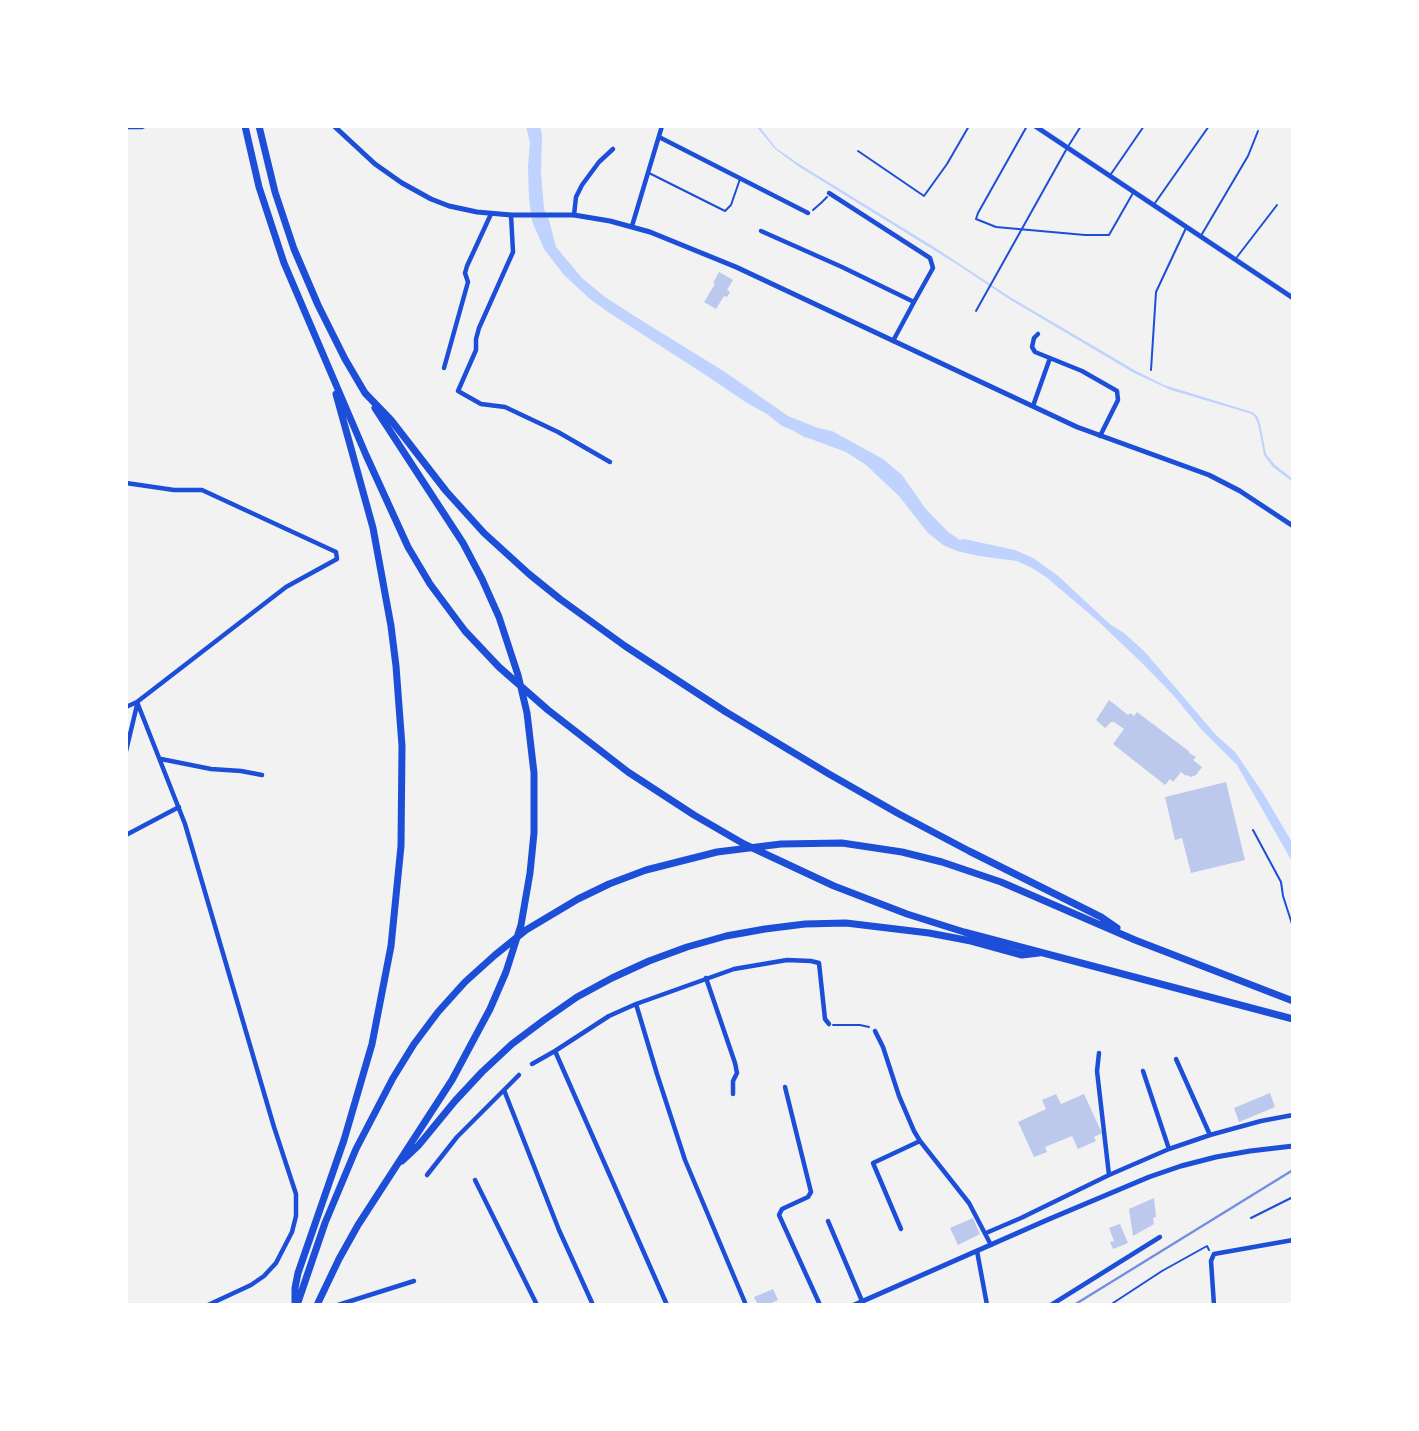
<!DOCTYPE html>
<html>
<head>
<meta charset="utf-8">
<style>
	body { margin:0 }
	#map { position:relative; width:1419px; height:1431px; overflow:hidden; background:#f2f2f2; font-family:"Fira Sans Condensed",sans-serif }
	canvas { display:block }
	.frame { position:absolute; inset:0; border:128px solid #fff; pointer-events:none }
</style>
</head>
<body>
<div id="map">
<canvas width="1419" height="1431"></canvas>
<div class="frame"></div>
</div>
<script>
const ctx = document.querySelector('canvas').getContext('2d');
ctx.lineJoin = 'round';
function fill(path, color) {
  ctx.fillStyle = color;
  ctx.fill(path, 'evenodd');
}
function toPath(rows) {
  const path = new Path2D();
  for (const r of rows) {
    path.moveTo(r[0], r[1]);
    for (let i = 2; i < r.length; i += 2) path.lineTo(r[i], r[i + 1]);
  }
  return path;
}
function strokePath(path, color, width, dash) {
  ctx.strokeStyle = color;
  ctx.lineWidth = width;
  ctx.lineCap = dash ? 'butt' : 'round';
  ctx.setLineDash(dash || []);
  ctx.stroke(path);
}
fill(toPath([
	[526,126,540,126,542,135,541,172,544,209,549,220,556,247,582,278,605,297,636,317,725,372,788,416,818,428,832,431,883,459,902,475,925,508,948,532,960,540,964,539,1015,550,1033,558,1057,575,1111,625,1124,633,1145,652,1216,735,1235,752,1263,793,1293,844,1293,863,1237,765,1201,729,1174,696,1144,665,1098,621,1046,577,1032,568,1017,561,979,556,957,551,943,545,927,532,899,496,866,465,846,452,811,439,804,437,792,430,782,426,767,414,747,403,704,374,608,312,590,299,564,275,544,249,532,221,529,199,528,166,530,143],
	[756,126,759,126,776,148,799,164,934,247,1010,297,1136,371,1164,385,1252,412,1257,416,1260,423,1266,454,1275,465,1293,479,1293,482,1273,467,1264,455,1258,424,1255,417,1252,414,1171,390,1134,373,1009,299,958,265,798,166,775,149]
]), '#bfd3fe');
fill(toPath([
	[719,272,733,280,727,290,730,292,727,297,724,296,716,309,704,302,715,284,713,283],
	[1109,700,1128,715,1130,713,1134,716,1137,712,1190,752,1189,753,1196,757,1193,760,1202,767,1196,775,1191,777,1187,775,1186,776,1181,772,1173,782,1170,779,1165,785,1113,744,1124,729,1114,722,1111,722,1105,728,1096,720],
	[1226,782,1245,860,1191,873,1182,838,1175,840,1165,797],
	[1270,1093,1275,1107,1239,1122,1234,1108],
	[1056,1094,1061,1104,1084,1094,1102,1133,1094,1137,1096,1141,1078,1149,1072,1136,1045,1147,1047,1152,1034,1157,1018,1122,1046,1109,1042,1100],
	[1154,1198,1156,1217,1153,1218,1154,1224,1133,1236,1129,1209],
	[973,1218,980,1234,958,1245,950,1228],
	[1120,1224,1128,1243,1113,1249,1110,1242,1114,1241,1109,1228],
	[773,1289,778,1300,767,1305,758,1305,754,1297]
]), '#bdc9ec');
strokePath(toPath([
	[813,210,821,203,827,197],
	[833,1025,860,1025,869,1027],
	[1110,1305,1162,1271,1207,1246,1209,1250]
]), '#1d4ed8', 2);
strokePath(toPath([
	[1027,126,978,213,976,219,996,227,1085,235,1109,235,1133,193],
	[1069,145,1081,126],
	[858,151,924,196,947,164,969,126],
	[649,173,725,211,731,205,740,179],
	[1111,174,1144,126],
	[1155,203,1209,126],
	[1202,234,1248,156,1258,131],
	[1237,257,1277,205],
	[976,311,1066,150],
	[1151,370,1156,292,1186,228],
	[1253,830,1281,882,1283,896,1293,927],
	[1251,1218,1293,1197]
]), '#1d4ed8', 2);
strokePath(toPath([
	[126,127,142,127,144,126],
	[659,137,808,213],
	[829,193,930,258,933,268,914,302],
	[511,215,513,252,479,328,476,339,476,350,458,391,481,404,505,407,558,432,610,462],
	[574,215,576,197,582,185,599,162,613,149],
	[632,226,662,126],
	[761,231,842,267,914,302,893,341],
	[1038,334,1034,338,1032,347,1035,352,1082,371,1117,391,1118,400,1100,436],
	[444,368,468,282,465,273,467,266,491,214],
	[1033,406,1050,358],
	[126,483,174,490,202,490,336,552,337,559,286,587,137,702,126,707],
	[137,702,185,824,274,1127,296,1194,296,1216,292,1232,276,1263,264,1276,251,1285,208,1305],
	[126,751,137,705],
	[161,759,211,769,241,771,262,775],
	[126,835,179,807],
	[706,978,735,1063,737,1073,733,1081,733,1094],
	[636,1004,657,1074,685,1160,746,1305],
	[875,1031,883,1047,899,1096,914,1131,920,1141,969,1203,991,1245],
	[555,1051,609,1016,636,1004,734,969,787,960,811,961,819,963,825,1019,829,1024],
	[1176,1059,1210,1135],
	[532,1064,555,1051,667,1305],
	[1143,1071,1169,1149],
	[785,1087,811,1192,808,1197,782,1209,779,1215,820,1305],
	[504,1090,519,1075],
	[427,1175,457,1137,504,1090,559,1230,593,1305],
	[1109,1175,1169,1149,1210,1135,1261,1121,1293,1115],
	[475,1180,537,1305],
	[828,1221,862,1301],
	[901,1229,873,1163,920,1141],
	[986,1233,1021,1218,1109,1175,1097,1071,1099,1053],
	[977,1251,987,1305],
	[338,1305,414,1281],
	[1051,1305,1160,1237],
	[1214,1305,1211,1261,1214,1254,1293,1240]
]), '#1d4ed8', 4.5);
strokePath(toPath([
	[334,126,375,164,402,183,431,199,449,206,477,212,511,215,574,215,610,221,650,232,736,267,1077,427,1209,475,1240,491,1293,526],
	[1035,126,1293,298]
]), '#1d4ed8', 5);
strokePath(toPath([
	[854,1305,1047,1220,1149,1177,1181,1166,1216,1157,1250,1151,1293,1146]
]), '#1d4ed8', 5);
strokePath(toPath([
	[245,126,259,187,284,263,366,455,408,547,430,584,465,631,499,667,548,710,628,772,694,815,744,844,834,886,907,914,964,932,1293,1019],
	[259,126,275,192,294,249,318,305,345,359,365,393,391,420,446,491,484,533,529,574,560,599,625,646,726,712,829,774,899,814,969,851,1101,917,1117,928],
	[402,1161,418,1146,455,1101,482,1072,512,1044,544,1020,577,997,612,978,649,961,687,947,726,936,765,929,805,924,846,923,929,933,971,941,1022,955,1039,953],
	[295,1305,295,1288,298,1273,344,1140,372,1044,391,946,401,846,402,746,396,666,391,626,373,528,336,394],
	[297,1305,325,1223,356,1149,393,1078,414,1044,438,1012,465,982,495,955,526,930,578,899,609,884,646,870,717,852,781,844,842,843,902,852,942,862,1001,882,1135,940,1293,1001],
	[317,1305,339,1259,358,1225,452,1080,490,1009,506,972,521,925,530,873,534,833,534,773,527,713,518,675,499,617,482,579,463,543,375,408]
]), '#1d4ed8', 7);
strokePath(toPath([
	[1074,1305,1293,1170]
]), '#7290e2', 2.5);
</script>
</body>
</html>
